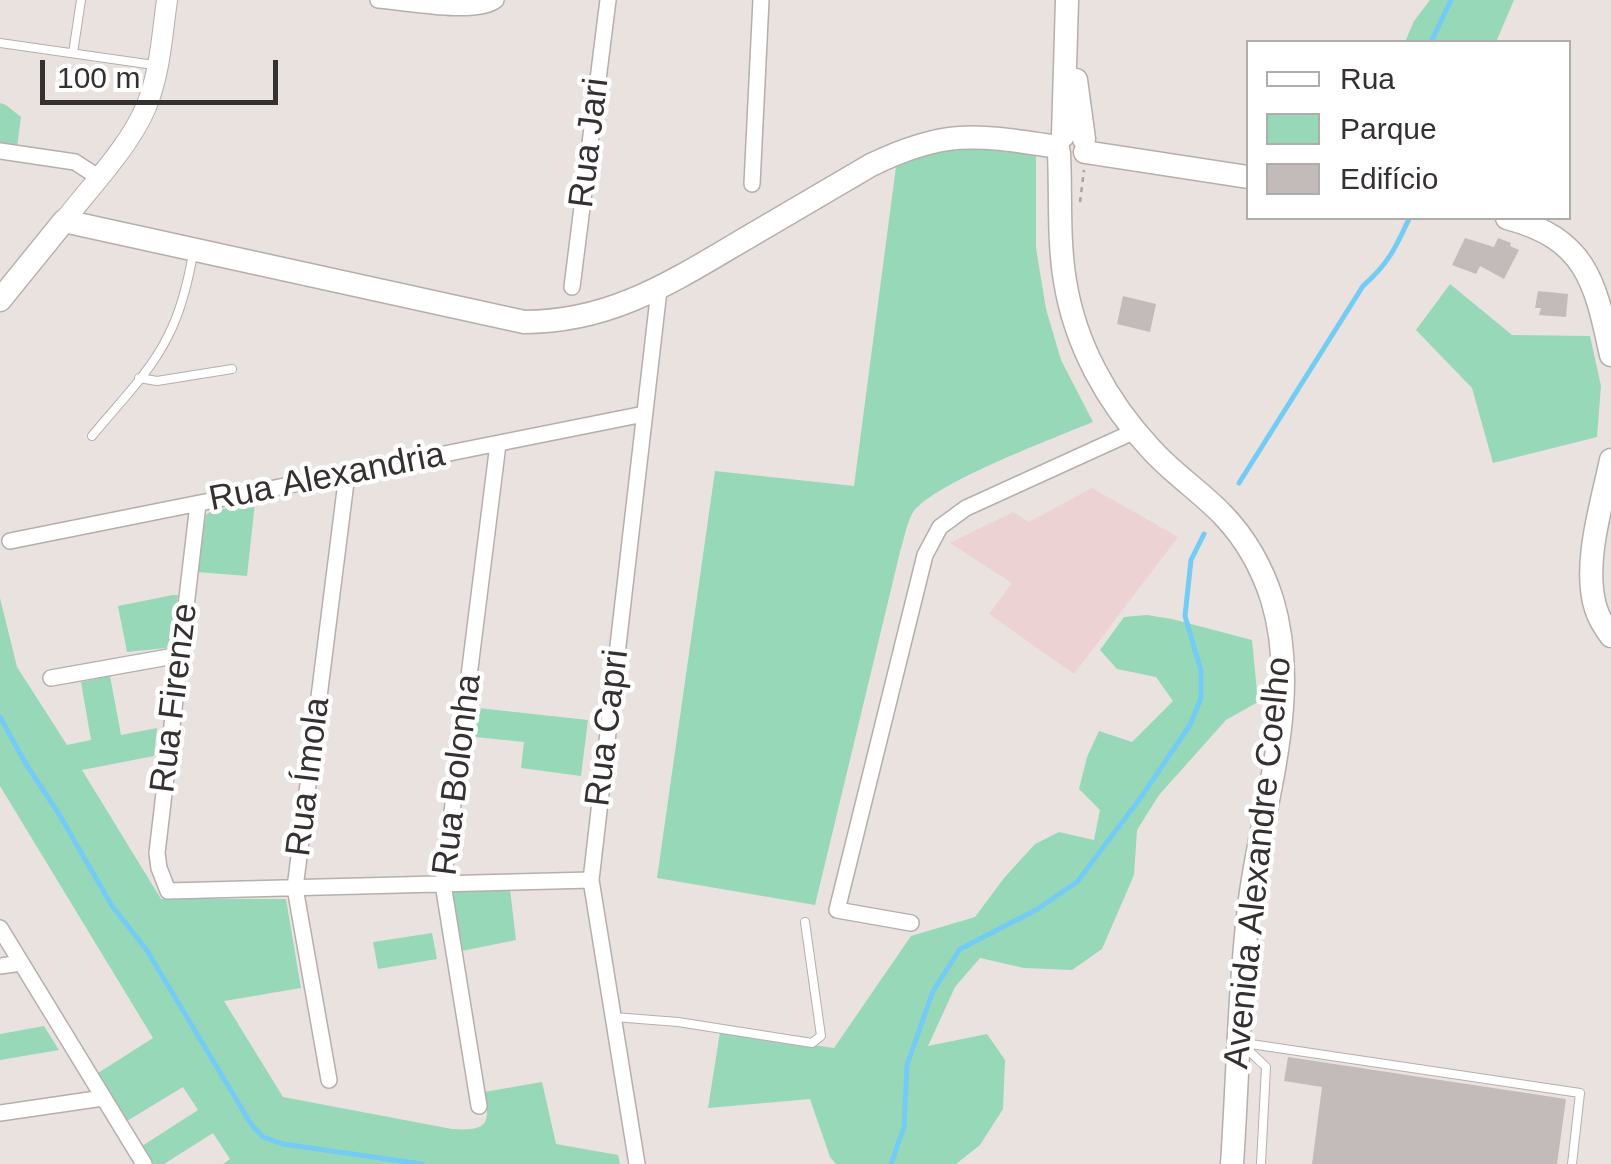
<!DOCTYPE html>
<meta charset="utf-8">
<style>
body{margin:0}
#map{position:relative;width:1611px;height:1164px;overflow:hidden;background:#eae2df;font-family:Helvetica,sans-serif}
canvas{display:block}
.legend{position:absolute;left:1246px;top:40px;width:325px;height:180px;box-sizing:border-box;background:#fff;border:2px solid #aeadac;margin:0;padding:12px 18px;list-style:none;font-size:30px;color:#343130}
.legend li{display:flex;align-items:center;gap:20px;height:50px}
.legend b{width:50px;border:2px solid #aeadac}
.scale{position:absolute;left:40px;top:60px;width:238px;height:45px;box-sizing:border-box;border:5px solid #343130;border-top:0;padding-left:12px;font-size:30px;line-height:35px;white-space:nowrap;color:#343130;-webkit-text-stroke:8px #fff;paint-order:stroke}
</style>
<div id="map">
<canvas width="1611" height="1164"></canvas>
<ul class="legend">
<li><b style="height:12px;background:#fff"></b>Rua</li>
<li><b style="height:28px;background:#97d8b9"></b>Parque</li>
<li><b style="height:28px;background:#c3bbb9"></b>Edifício</li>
</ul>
<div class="scale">100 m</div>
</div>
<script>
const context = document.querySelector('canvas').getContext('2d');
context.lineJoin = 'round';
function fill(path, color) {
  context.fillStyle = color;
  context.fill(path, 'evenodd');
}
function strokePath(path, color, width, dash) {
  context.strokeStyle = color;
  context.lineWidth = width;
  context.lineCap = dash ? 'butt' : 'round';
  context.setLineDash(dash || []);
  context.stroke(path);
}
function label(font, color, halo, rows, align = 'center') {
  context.font = font + ' Helvetica,sans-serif';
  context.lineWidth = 9;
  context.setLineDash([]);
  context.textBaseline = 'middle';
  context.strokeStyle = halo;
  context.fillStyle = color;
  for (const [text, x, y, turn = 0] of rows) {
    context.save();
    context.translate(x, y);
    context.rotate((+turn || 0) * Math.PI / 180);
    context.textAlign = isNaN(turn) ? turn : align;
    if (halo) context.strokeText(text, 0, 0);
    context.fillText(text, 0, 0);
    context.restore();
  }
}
fill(new Path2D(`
 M 1092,488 L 1178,537 L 1074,674 L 989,614 L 1012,583 L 950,543 L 1013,512 L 1029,522 Z`), '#edd2d4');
fill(new Path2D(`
 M 1430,0 L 1514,0 L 1496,42 L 1405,42 L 1414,21 Z
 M 0,103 L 6,105 L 21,117 L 17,147 L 0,144 Z
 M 959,142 L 1036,152 L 1036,248 L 1046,309 L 1061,360 L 1093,422 C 1057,437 928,485 912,514 C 906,525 904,540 900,552 L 815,905 L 657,878 L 715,471 L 854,486 L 897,159 Z
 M 1450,284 L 1512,335 L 1590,336 L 1601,386 L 1597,437 L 1493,463 L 1472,388 L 1416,330 Z
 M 255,502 L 247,576 L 197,572 L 206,515 L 210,512 Z
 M 173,595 L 178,595 L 171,645 L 166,648 L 127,652 L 118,606 Z
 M 0,598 L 17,667 L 67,745 L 91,740 L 81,682 L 110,676 L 121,735 L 157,728 L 154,756 L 82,770 L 161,899 L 286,899 L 301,988 L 224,1001 L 283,1097 L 452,1129 C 485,1131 492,1126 484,1092 L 542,1082 L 556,1144 L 618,1155 L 620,1164 L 223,1164 L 230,1159 L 213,1133 L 164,1164 L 153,1164 L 142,1146 L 198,1110 L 183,1087 L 127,1121 L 98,1073 L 153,1038 L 0,786 Z
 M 1147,615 L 1172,619 L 1252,640 L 1258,702 L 1226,720 L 1159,795 L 1137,830 L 1134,875 L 1102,949 L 1072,970 L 1024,968 L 980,958 L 955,987 L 928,1046 L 987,1034 L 1005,1060 L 1003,1109 L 980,1145 L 956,1164 L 836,1164 L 830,1157 L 810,1099 L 708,1108 L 720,1032 L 834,1048 L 911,936 L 975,917 L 1004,878 L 1035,844 L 1059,832 L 1094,840 L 1100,810 L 1079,789 L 1087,757 L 1099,731 L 1132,742 L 1173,701 L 1156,677 L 1117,669 L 1100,650 L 1124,617 Z
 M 469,707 L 588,720 L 581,776 L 521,768 L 524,742 L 466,736 Z
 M 510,889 L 516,940 L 457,952 L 449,891 Z
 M 432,933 L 437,959 L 378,969 L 373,942 Z
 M 44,1026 L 59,1050 L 0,1060 L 0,1034 Z`), '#97d8b9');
strokePath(new Path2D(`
 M 1431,42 L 1451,0
 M 1239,483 L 1363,286 C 1388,264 1395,249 1409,219
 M 0,717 L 26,764 L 59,814 L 112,906 L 146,949 L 251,1124 L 263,1137 L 283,1144 L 422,1164
 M 891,1164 L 904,1127 L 907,1065 L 933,991 L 960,949 L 1036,910 L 1077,882 L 1139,800 L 1190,725 L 1201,698 L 1201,671 L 1185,616 L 1191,560 L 1204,534`), '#74ccf5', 5);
fill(new Path2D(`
 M 1465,238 L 1494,247 L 1498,238 L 1511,243 L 1510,246 L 1519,250 L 1504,279 L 1480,266 L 1476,274 L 1452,265 Z
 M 1538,291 L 1568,294 L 1566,317 L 1539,315 L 1541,308 L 1535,308 Z
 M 1123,296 L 1156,304 L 1150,332 L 1117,324 Z
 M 1288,1057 L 1566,1099 L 1557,1164 L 1312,1164 L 1322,1087 L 1284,1081 Z`), '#c3bbb9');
const service = new Path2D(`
 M 0,43 L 154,65
 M 73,53 L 81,0
 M 139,378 L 157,381 L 232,369
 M 92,436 C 118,404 150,373 168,336 C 181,311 188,282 193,254
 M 614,1017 L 678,1022 L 812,1043 L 821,1036 L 805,922
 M 1244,1043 L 1580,1093 L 1572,1164
 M 1245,1047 L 1266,1067 L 1261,1164`);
const minor = new Path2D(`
 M 378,0 C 405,2 477,16 496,0
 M 0,151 L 75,162 L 98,177
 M 752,184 L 761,0
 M 572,287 L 608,0
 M 198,504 L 157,853 L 159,868 L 168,891 L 591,880
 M 10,541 L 644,414
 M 51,678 L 180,655
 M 911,923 L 837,910 L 925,555 L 940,527 L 966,508 L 1135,431
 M 0,928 L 144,1164
 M 0,966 L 21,963
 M 329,1080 L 295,888 L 347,474
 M 479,1106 L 443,884 L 498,444
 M 0,1113 L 103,1098
 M 637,1164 L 591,880 L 659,290`);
const tertiary = new Path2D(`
 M 64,221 C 91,186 129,147 146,107 C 160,73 162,36 167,0`);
const secondary = new Path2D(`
 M 1076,80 L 1084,139
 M 1063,136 L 1067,0
 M 1085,152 L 1248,177
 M 1059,153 C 1061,195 1058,239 1065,281 C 1075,344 1107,402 1150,448 C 1172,473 1200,491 1223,515 C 1245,538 1262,568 1272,599 C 1302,698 1263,801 1250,899 C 1239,987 1238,1076 1232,1164
 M 1507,218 C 1587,239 1595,282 1611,355
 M 0,300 L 64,221 L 524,322 C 608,322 667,285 738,243 C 782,217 826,191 871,165 C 947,128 978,135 1058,147
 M 1611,460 C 1602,504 1582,565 1596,609 C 1599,618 1605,628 1611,636`);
strokePath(service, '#b6aeab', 10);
strokePath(minor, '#b6aeab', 18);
strokePath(tertiary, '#b6aeab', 22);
strokePath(secondary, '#b6aeab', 25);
strokePath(new Path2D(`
 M 1080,202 L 1084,170`), '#a9a3a1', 2.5, [5, 5]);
strokePath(service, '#fff', 8);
strokePath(minor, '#fff', 15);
strokePath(tertiary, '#fff', 20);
strokePath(secondary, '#fff', 22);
label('35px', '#343130', '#fff', [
 ["Rua Jari",590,143,-83],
 ["Rua Alexandria",327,478,-11],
 ["Rua Firenze",175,698,-83],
 ["Rua Capri",608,728,-83],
 ["Rua Bolonha",458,775,-83],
 ["Rua Ímola",309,777,-83],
 ["Avenida Alexandre Coelho",1259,863,-84]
]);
</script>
